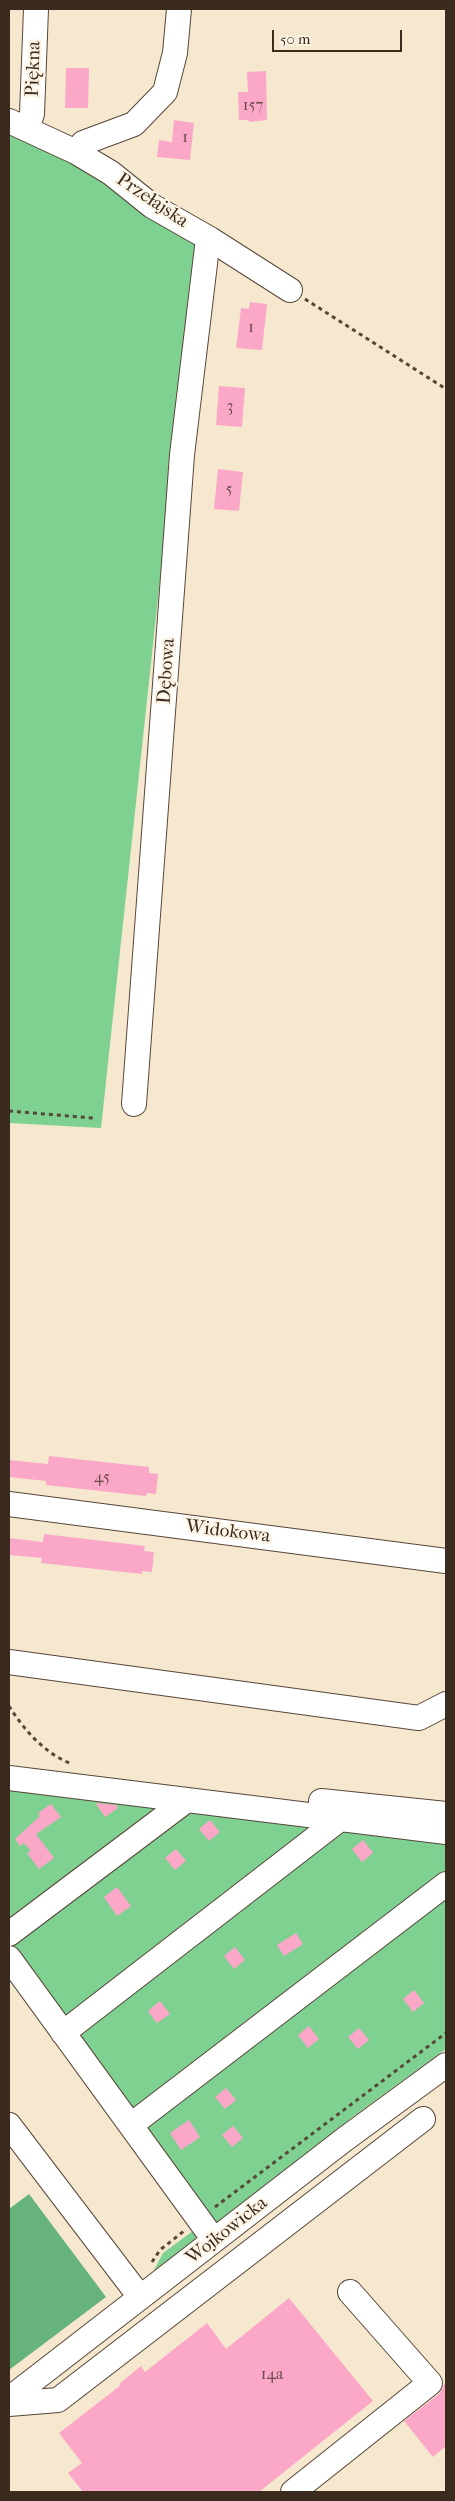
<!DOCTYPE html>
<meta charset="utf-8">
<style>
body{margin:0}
#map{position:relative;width:455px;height:2501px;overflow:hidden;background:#f6e8cf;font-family:"IM FELL French Canon",serif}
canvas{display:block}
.frame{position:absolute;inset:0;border:10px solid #3b2a1e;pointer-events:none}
.scale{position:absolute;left:272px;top:30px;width:130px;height:22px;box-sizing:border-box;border:2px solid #3b2a1e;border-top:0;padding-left:6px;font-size:15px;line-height:18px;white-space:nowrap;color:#3b2a1e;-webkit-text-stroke:4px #fcf5e5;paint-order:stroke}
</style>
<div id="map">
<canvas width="455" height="2501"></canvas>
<div class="frame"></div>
<div class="scale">50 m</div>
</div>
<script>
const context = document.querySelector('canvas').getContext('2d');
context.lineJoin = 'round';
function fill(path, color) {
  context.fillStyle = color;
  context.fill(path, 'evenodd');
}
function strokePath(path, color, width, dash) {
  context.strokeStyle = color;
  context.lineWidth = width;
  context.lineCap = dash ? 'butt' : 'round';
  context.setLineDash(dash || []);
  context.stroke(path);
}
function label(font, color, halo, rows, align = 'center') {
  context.font = font + ' "IM FELL French Canon",serif';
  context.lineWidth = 4.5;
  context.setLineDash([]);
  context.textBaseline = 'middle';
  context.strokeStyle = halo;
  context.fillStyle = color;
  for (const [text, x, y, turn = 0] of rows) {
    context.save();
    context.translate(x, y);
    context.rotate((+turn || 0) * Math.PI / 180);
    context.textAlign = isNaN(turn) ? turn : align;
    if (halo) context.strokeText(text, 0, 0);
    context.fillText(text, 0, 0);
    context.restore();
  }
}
fill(new Path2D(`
 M 9,128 L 27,136 L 206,242 L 181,384 L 101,1128 L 9,1123 Z
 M 9,1772 L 446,1823 L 446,2049 L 354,2116 L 218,2222 L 213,2222 L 9,1954 Z
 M 197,2228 L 195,2240 L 153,2272 L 163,2253 Z`), '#7fd192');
fill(new Path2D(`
 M 29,2194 L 106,2297 L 9,2370 L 9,2209 Z`), '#67b37c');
fill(new Path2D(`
 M 66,68 L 89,68 L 88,108 L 65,108 Z
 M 266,71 L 267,120 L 250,122 L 248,120 L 239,120 L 238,92 L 248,92 L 247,72 Z
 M 174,120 L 194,123 L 190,160 L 157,157 L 159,140 L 172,142 Z
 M 250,302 L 267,304 L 262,350 L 236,348 L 241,308 L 249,309 Z
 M 219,386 L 245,388 L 242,427 L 216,425 Z
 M 218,469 L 243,472 L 239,511 L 214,509 Z
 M 49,1456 L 149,1467 L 149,1473 L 158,1474 L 156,1494 L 147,1493 L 146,1496 L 46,1485 L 46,1481 L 9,1477 L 9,1460 L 48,1464 Z
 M 44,1534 L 145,1546 L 144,1551 L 154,1552 L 152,1572 L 142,1571 L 142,1574 L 41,1563 L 42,1558 L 9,1555 L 9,1538 L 43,1542 Z
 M 97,1803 L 116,1805 L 118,1808 L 105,1817 L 96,1804 Z
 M 51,1804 L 61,1817 L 36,1834 L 54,1858 L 39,1869 L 27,1853 L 31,1851 L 24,1843 L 20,1846 L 15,1839 L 40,1816 L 38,1813 Z
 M 210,1820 L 220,1832 L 209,1841 L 199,1829 Z
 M 363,1840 L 373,1853 L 362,1862 L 352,1849 Z
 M 176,1849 L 186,1861 L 175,1870 L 165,1858 Z
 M 117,1887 L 131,1906 L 117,1916 L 104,1897 Z
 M 296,1933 L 303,1944 L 284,1956 L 277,1945 Z
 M 235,1947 L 245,1960 L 234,1969 L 224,1956 Z
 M 414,1990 L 424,2003 L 413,2012 L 403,1999 Z
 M 160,2001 L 170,2014 L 157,2023 L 148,2011 Z
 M 309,2026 L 319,2039 L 308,2048 L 298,2035 Z
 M 359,2028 L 369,2040 L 358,2049 L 348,2037 Z
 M 226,2088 L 236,2100 L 225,2109 L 215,2097 Z
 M 189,2120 L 200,2137 L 181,2150 L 170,2133 Z
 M 233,2126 L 243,2138 L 232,2147 L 222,2135 Z
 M 289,2298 L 373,2401 L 259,2492 L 83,2492 L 68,2473 L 82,2463 L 59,2433 L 121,2385 L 119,2384 L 141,2366 L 145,2372 L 207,2323 L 226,2349 Z
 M 446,2381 L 446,2446 L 433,2457 L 404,2421 L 439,2394 Z`), '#fba7c8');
const minor = new Path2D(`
 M 9,121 L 76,152 L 111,173 L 152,206 L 210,239 L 290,290
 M 27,129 L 32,114 L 36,9
 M 76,152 L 83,143 L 134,124 L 165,92 L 175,53 L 179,9
 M 134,1104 L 182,455 L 207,247 L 210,239
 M 9,1504 L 446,1561
 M 9,1662 L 419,1718 L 446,1704
 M 9,1778 L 446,1832
 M 321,1801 L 446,1814
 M 9,1934 L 187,1800
 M 9,1958 L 214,2240
 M 63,2033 L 340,1819
 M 9,2125 L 140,2297
 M 131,2125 L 446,1884
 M 9,2399 L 345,2139 L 446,2065
 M 9,2404 L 58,2400 L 423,2119
 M 293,2492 L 430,2383 L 350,2292`);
strokePath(minor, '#574639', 26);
strokePath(new Path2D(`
 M 305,299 L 446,389
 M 9,1111 L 93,1118
 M 9,1706 C 24,1730 45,1754 72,1764
 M 215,2207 L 446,2033
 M 152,2262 L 160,2250 L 184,2231`), '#574639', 3, [4, 4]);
strokePath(minor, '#fff', 24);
label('16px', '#6b4948', null, [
 ["157",253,106],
 ["1",185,138],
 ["1",251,328],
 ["3",230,407],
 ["5",229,490],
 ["45",102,1478],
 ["14a",272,2375]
]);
label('19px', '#3b2a1e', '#fcf5e5', [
 ["Piękna",34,69,-88],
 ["Przełajska",152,201,34],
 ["Dębowa",167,671,-86],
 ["Widokowa",228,1532,7],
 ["Wojkowicka",227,2231,-38]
]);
</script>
